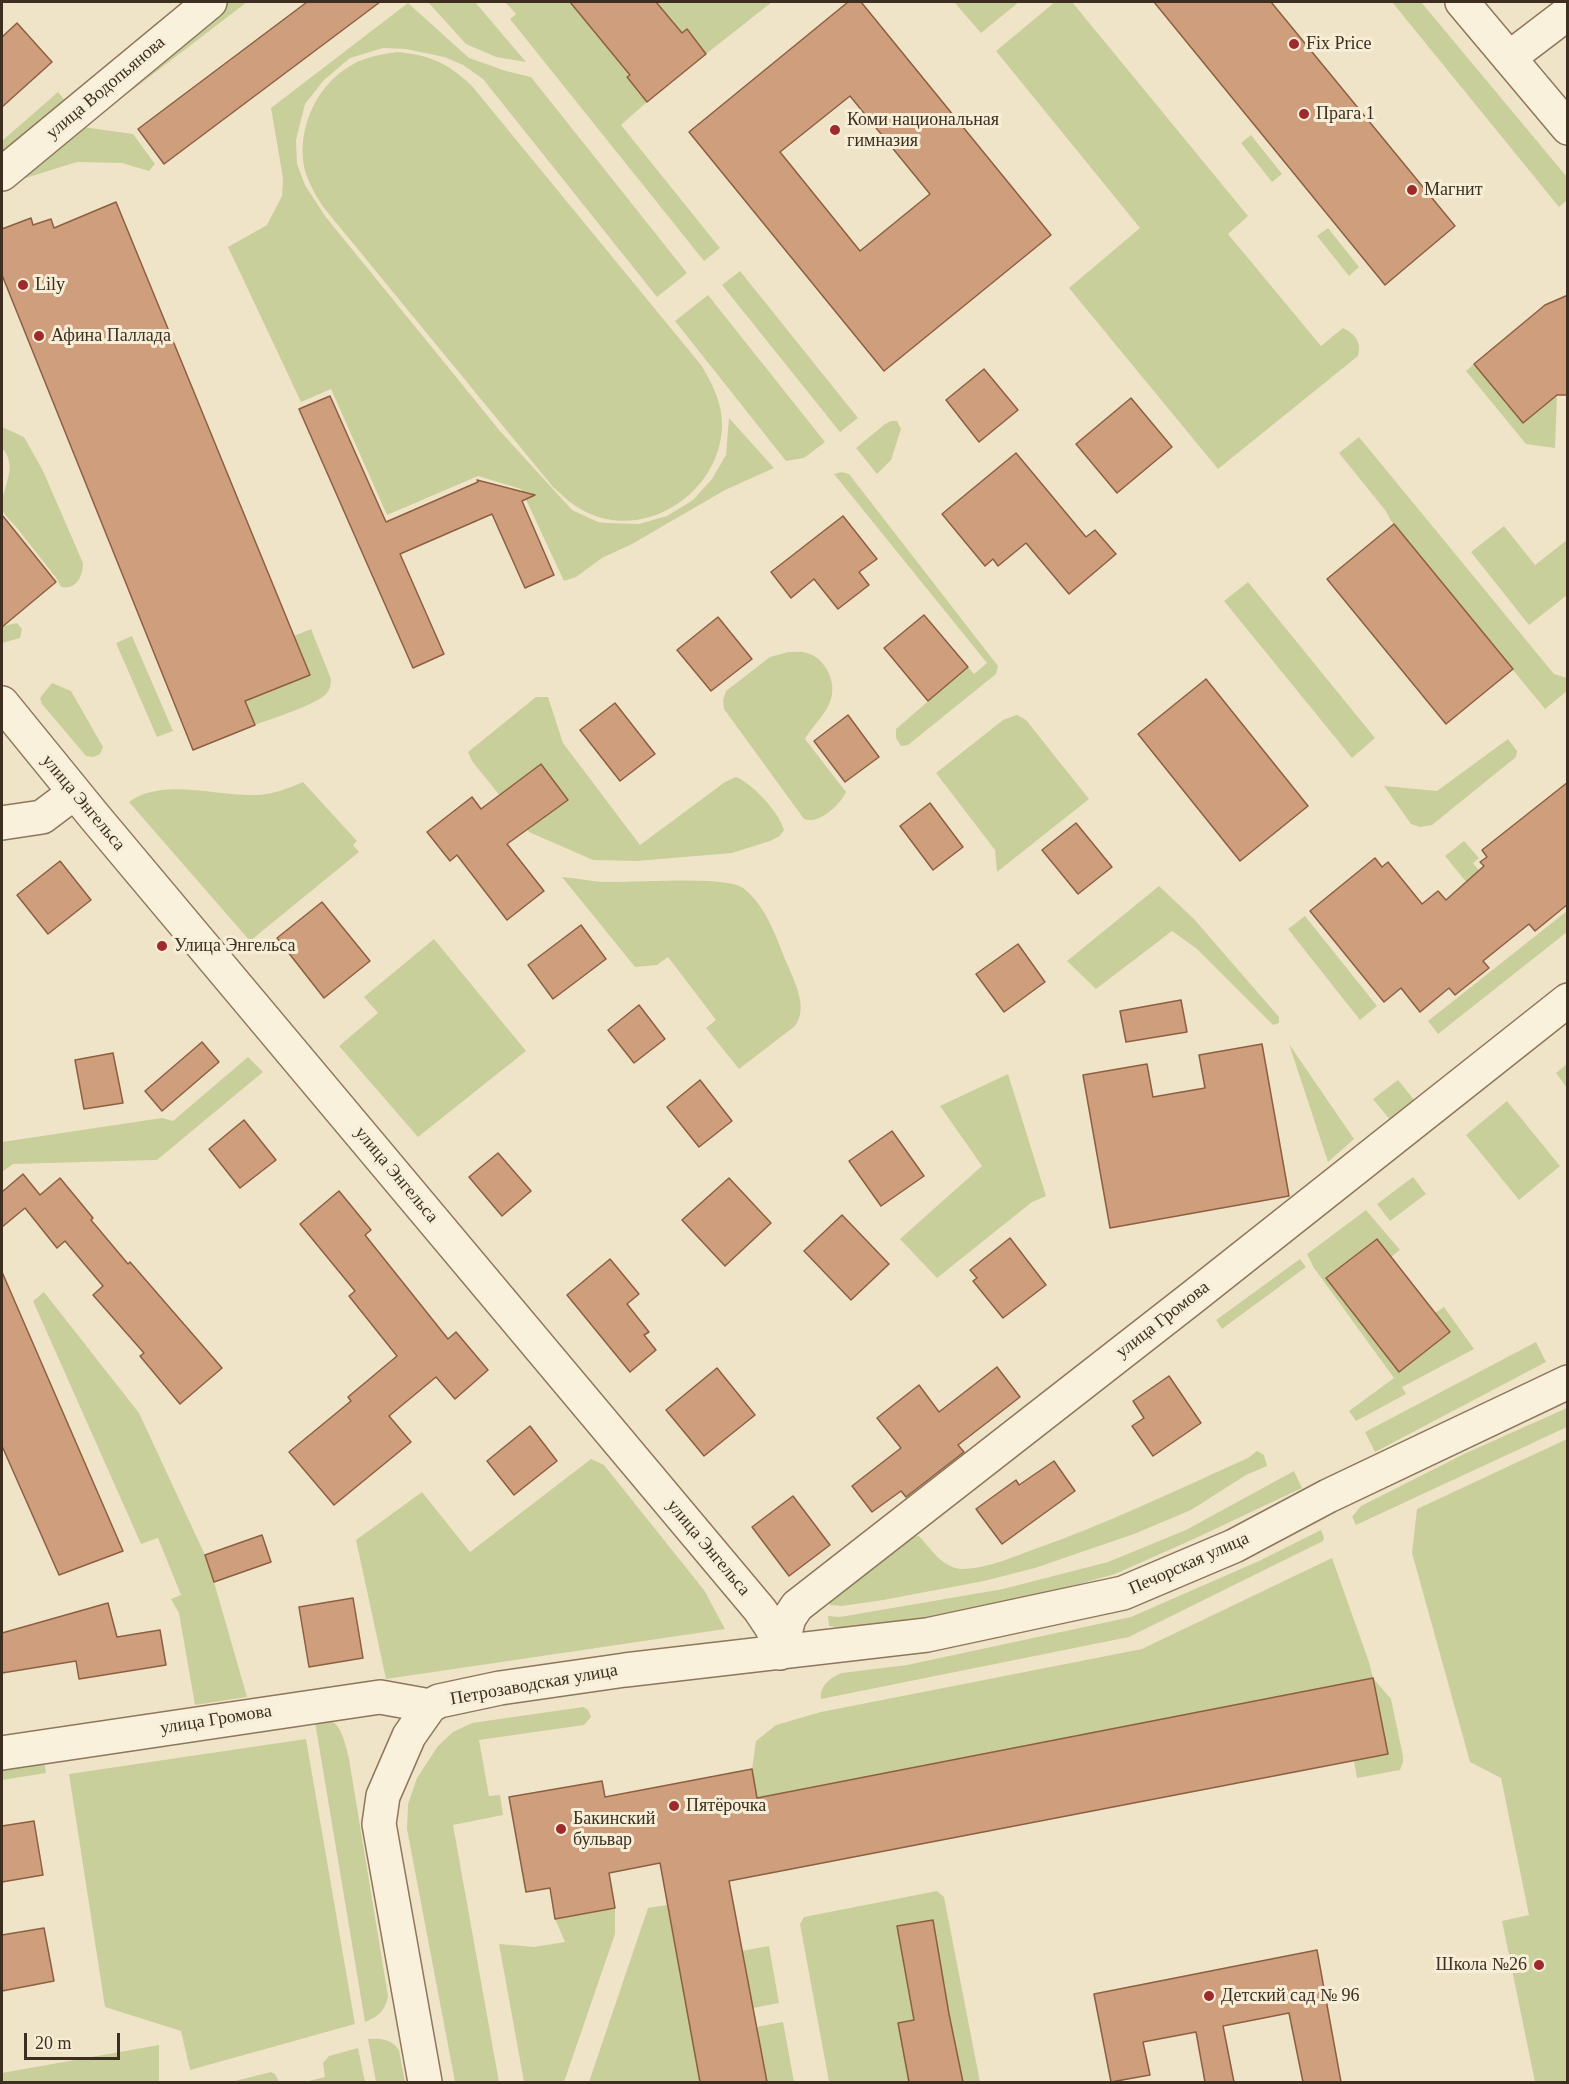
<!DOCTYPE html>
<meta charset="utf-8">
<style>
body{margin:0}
#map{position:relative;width:1569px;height:2084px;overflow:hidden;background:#f0e4c8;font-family:Georgia,serif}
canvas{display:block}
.frame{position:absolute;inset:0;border:3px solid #3d2e20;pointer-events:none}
.scale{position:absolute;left:24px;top:2033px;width:96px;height:27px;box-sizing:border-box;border:3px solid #3d2e20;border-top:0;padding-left:8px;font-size:18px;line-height:21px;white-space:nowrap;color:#3d2e20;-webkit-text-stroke:4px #f7eed8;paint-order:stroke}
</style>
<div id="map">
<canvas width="1569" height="2084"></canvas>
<div class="frame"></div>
<div class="scale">20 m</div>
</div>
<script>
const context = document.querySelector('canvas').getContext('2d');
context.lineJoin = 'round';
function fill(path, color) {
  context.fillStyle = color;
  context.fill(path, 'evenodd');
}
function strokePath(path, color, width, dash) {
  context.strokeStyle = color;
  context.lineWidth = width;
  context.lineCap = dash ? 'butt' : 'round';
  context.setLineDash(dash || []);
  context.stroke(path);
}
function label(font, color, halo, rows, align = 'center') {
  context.font = font + ' Georgia,serif';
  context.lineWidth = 6;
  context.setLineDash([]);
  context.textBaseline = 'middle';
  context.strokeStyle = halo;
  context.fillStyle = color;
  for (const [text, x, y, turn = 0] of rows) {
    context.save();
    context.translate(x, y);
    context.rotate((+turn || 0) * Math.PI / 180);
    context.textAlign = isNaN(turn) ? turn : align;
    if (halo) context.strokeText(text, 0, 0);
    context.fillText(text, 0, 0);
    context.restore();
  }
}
fill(new Path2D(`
 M 228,2 L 247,2 L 101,114 L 90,115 Z
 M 428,2 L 475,2 L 526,62 L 496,57 L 466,44 Z
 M 505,2 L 586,2 L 577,10 L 630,75 L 627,78 L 647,102 L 621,125 L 720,248 L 704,261 L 510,19 L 516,14 Z
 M 656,2 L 772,2 L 706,54 L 687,29 L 682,33 Z
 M 954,2 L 1019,2 L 981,33 Z
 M 1055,2 L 1072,2 L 1248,216 L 1228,234 L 1321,346 L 1343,328 C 1355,334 1362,342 1358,356 L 1218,469 L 1069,288 L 1140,228 L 996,51 Z
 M 1392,2 L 1421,2 L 1567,177 L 1567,200 L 1559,207 Z
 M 408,3 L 469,58 L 506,71 L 531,77 L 687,273 L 657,297 L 483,79 L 463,65 L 444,57 L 406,49 L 383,48 L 350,58 L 324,80 L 305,104 L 296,140 L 297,164 L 305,185 L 325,216 L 500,431 L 572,510 L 598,522 L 606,523 L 639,524 L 667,516 L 693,500 L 712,479 L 726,455 L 729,418 L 774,468 L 725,490 L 632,544 L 602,558 L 576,577 L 564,581 L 521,489 L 478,476 L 387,515 L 331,389 L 301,402 L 228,247 L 267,225 L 282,196 L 283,178 L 271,108 Z
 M 397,52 C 430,55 448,63 472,86 L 701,365 C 712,383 722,402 722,424 C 722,491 647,542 586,512 C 573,506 563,496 553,487 L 324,208 C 316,196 309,184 305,171 C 295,128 318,81 357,62 C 370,56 384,54 397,52 Z
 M 58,92 L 65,101 L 2,155 L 2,141 Z
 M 75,126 L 133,134 L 155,164 L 149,171 L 122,163 L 77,162 L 16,181 Z
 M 1251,135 L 1282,174 L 1272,182 L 1241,143 Z
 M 1328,228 L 1359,267 L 1349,276 L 1317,236 Z
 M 740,271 L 858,418 L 840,432 L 722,285 Z
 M 708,295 L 825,442 L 804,458 L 786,461 L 675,321 Z
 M 1474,364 L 1523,423 L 1557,395 L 1555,448 L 1526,444 L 1466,371 Z
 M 891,421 L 897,421 L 901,429 L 891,460 L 877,474 L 856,448 L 885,424 Z
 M 2,427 L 24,437 L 43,471 L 83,563 C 83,577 76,590 61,587 L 57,579 C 44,562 30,545 17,528 C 12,522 5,516 2,510 C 0,488 20,468 2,448 Z
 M 1359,437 L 1554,674 L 1567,678 L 1567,691 L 1545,709 L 1393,524 L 1385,510 L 1339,453 Z
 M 842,472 L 849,474 L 998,666 L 996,674 L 908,745 L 901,746 L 896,738 L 896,729 L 968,667 L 974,674 L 987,663 L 834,474 Z
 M 1504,526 L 1535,565 L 1567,540 L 1567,595 L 1529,625 L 1471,552 Z
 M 1248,582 L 1375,738 L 1352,758 L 1224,601 Z
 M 2,623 L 4,626 L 17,623 L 22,629 L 20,638 L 2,643 Z
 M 311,629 L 331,679 C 331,685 330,689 327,693 C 319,704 270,719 255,725 L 245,701 L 309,675 L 294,636 Z
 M 132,636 L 173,731 L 157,737 L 116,643 Z
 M 788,652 C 794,652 801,651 807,653 C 823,657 835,678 832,694 C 830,711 813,725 805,739 L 846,792 C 840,805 819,825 804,819 L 724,709 L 723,700 L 726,691 L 770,657 Z
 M 52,683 L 71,691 L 103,747 L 100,754 L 93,757 L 86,756 L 42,704 L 40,698 Z
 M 536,697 L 548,697 L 563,743 L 640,845 L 725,782 L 736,777 C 753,784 779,812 784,830 L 780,836 L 770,841 L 732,853 L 637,861 L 593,860 L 529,832 L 472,761 L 468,752 Z
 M 1017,715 L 1026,720 L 1089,799 L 997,872 L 995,850 L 936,773 L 1003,720 Z
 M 1508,739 L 1517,751 L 1516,757 L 1432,825 L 1420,827 L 1411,824 L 1384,786 L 1437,791 Z
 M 303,782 L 357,841 L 353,845 L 359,852 L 250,941 L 129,802 C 163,777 218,797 258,795 C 274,794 289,788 303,782 Z
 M 1464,841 L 1479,858 L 1473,863 L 1485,878 L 1472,889 L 1445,856 Z
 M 562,877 C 575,878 589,881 603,882 C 630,883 725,875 743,888 C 767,906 777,940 788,966 C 796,985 808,1008 795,1026 L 739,1069 L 706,1028 L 716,1020 L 668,957 L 657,965 L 635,967 Z
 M 1159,886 L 1194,919 L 1279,1017 L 1279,1023 L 1273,1025 L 1197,949 L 1172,931 L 1096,989 L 1067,961 Z
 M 1567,911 L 1567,932 L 1438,1034 L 1428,1021 Z
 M 1305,916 L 1377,1006 L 1360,1020 L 1288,929 Z
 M 434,939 L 526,1051 L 418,1137 L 339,1046 L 378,1013 L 364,997 Z
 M 1289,1044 L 1354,1139 L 1328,1162 Z
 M 248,1057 L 263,1072 L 157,1160 L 13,1164 L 2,1172 L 2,1142 L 162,1118 L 173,1121 Z
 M 1567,1064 L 1567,1088 L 1556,1073 Z
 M 1008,1074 L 1046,1196 L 1032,1202 L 937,1278 L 900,1239 L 982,1166 L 940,1106 Z
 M 1398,1080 L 1420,1107 L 1396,1127 L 1373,1099 Z
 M 1507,1101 L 1560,1166 L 1519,1200 L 1466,1135 Z
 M 1413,1177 L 1426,1194 L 1390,1221 L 1377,1204 Z
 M 1366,1210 L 1400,1250 L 1391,1257 L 1376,1239 L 1326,1278 L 1399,1371 L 1450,1333 L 1435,1313 L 1444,1307 L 1474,1349 L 1402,1387 L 1406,1394 L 1356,1421 L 1349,1411 L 1394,1378 L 1314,1268 L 1307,1254 Z
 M 1300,1259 L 1306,1267 L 1222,1329 L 1216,1320 Z
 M 44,1292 L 139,1413 L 205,1555 L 214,1582 L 247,1697 L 195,1705 L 179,1613 L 171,1599 L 181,1595 L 158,1538 L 141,1544 L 33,1301 Z
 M 1536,1342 L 1546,1362 L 1375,1452 L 1365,1432 Z
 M 1567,1408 L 1567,1427 L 1356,1525 L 1352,1517 L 1361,1506 L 1466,1453 Z
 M 1567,1439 L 1567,2082 L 1535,2082 L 1502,1921 L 1529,1915 L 1501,1778 L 1470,1762 L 1412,1553 L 1417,1509 Z
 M 1257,1451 L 1264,1455 L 1267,1466 L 1246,1475 L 1191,1510 L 1134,1534 L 1035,1568 L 984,1581 L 883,1600 L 842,1606 L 830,1605 L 829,1594 L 912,1537 L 919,1536 C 930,1548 943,1568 961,1569 C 985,1569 1011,1558 1032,1550 C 1106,1524 1177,1490 1248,1458 Z
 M 591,1459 L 604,1465 L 704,1590 L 725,1629 L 386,1679 L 356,1540 L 422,1492 L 470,1552 Z
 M 1294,1471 L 1302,1488 L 1196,1538 L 1115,1574 L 1001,1606 L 868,1629 L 846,1629 L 829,1626 L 828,1616 L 840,1617 L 1003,1589 L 1108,1562 L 1186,1530 Z
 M 1321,1530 L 1324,1538 L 1323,1541 L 1129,1637 L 821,1699 C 819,1686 831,1677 842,1673 L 907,1665 L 1131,1617 L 1259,1561 Z
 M 1332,1558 L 1369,1662 L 1373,1678 L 1391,1699 L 1403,1756 L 1403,1762 L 1400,1770 L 1357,1778 L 1354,1761 L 1388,1754 L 1373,1678 L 757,1798 L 752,1769 L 756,1741 L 776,1725 L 821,1712 L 1142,1649 Z
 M 583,1707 L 588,1710 L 591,1717 L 584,1725 L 479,1740 L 489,1796 L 500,1795 L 503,1815 L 453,1825 L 499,2082 L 455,2082 L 407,1829 L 408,1804 L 417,1778 L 438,1746 L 453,1732 L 472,1723 Z
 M 314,1716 C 318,1717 325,1717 329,1719 C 342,1725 346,1746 349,1759 L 388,1996 C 386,2010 378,2017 365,2022 Z
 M 306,1739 L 355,2024 L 190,2070 L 181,2031 L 105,2007 L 69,1774 Z
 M 44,1761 L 46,1773 L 2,1780 L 2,1767 Z
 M 937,1891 L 944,1897 L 980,2082 L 829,2082 L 800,1924 L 804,1917 Z
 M 667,1905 L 700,2082 L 589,2082 L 648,1908 Z
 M 615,1908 L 615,1934 L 564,2082 L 524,2082 L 499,1944 L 534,1947 L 565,1942 L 555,1919 Z
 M 769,1946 L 779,2003 L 753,2008 L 742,1951 Z
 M 783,2022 L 794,2082 L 767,2082 L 756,2027 Z
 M 368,2039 C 380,2038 392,2039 399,2050 L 405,2082 L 376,2082 Z
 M 159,2045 L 159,2082 L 2,2082 L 2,2073 Z
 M 358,2048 L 365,2082 L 305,2082 L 325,2077 L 323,2063 L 329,2056 Z
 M 271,2072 L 275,2074 L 279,2082 L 231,2082 Z`), '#c9cf9b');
const building = new Path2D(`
 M 307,2 L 380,2 L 164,164 L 138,129 Z
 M 570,2 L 656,2 L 682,33 L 687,29 L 706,54 L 647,102 L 627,77 L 630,75 Z
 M 848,2 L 861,2 L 1051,235 L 884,371 L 689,132 ZM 850,96 L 930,194 L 860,251 L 780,152 Z
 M 1154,2 L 1271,2 L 1455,226 L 1385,285 Z
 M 17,23 L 52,62 L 2,107 L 2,37 Z
 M 116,202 L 310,675 L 245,701 L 255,725 L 193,750 L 2,275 L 2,229 L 31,218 L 33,225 L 51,219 L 54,228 Z
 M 1568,295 L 1568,395 L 1557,395 L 1523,423 L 1474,364 L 1545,305 Z
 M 984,369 L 1018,410 L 979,442 L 946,400 Z
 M 330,396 L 386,522 L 478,482 L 477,480 L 535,495 L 522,501 L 554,575 L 525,588 L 492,514 L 400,554 L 444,654 L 413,668 L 299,409 Z
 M 1131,398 L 1172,447 L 1117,493 L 1076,444 Z
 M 1016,453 L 1086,537 L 1095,530 L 1116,554 L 1069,594 L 1026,543 L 998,566 L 993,559 L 985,566 L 942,514 Z
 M 2,515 L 56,582 L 2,627 Z
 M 843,516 L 877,559 L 859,572 L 869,585 L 838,609 L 814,579 L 791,598 L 771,572 Z
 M 1394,524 L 1513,669 L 1446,724 L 1327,579 Z
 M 924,615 L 968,667 L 928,701 L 884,648 Z
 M 718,617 L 752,659 L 711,691 L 677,650 Z
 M 1206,679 L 1308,806 L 1240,861 L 1138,734 Z
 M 615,703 L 655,754 L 620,781 L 580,730 Z
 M 848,715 L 879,757 L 845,782 L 814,741 Z
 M 541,764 L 568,800 L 507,844 L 544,891 L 507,920 L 457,855 L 450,861 L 427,832 L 472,797 L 481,809 Z
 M 1568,782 L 1568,904 L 1535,931 L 1529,924 L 1483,961 L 1489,968 L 1455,995 L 1449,988 L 1420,1012 L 1401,988 L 1384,1002 L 1310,911 L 1375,858 L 1382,867 L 1388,862 L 1422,904 L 1438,891 L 1446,900 L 1484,866 L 1480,862 L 1487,857 L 1482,850 Z
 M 930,803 L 963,847 L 933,870 L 900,826 Z
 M 1076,823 L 1112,867 L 1078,894 L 1042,850 Z
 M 60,861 L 91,900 L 48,934 L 17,895 Z
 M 322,902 L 370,961 L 324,998 L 277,938 Z
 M 581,925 L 606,959 L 553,999 L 528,965 Z
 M 1018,944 L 1045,982 L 1004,1012 L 976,974 Z
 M 1181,1000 L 1187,1032 L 1126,1042 L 1120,1011 Z
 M 639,1005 L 665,1039 L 634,1063 L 608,1030 Z
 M 202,1042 L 219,1062 L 162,1111 L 145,1091 Z
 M 1262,1044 L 1289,1196 L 1110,1228 L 1083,1075 L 1147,1064 L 1153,1097 L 1205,1088 L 1199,1055 Z
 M 113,1053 L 123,1103 L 84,1109 L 75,1060 Z
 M 700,1080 L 732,1121 L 699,1147 L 667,1107 Z
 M 244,1120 L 276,1160 L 240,1188 L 209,1149 Z
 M 892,1131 L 924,1176 L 881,1206 L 849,1161 Z
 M 498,1153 L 531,1191 L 502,1216 L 469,1177 Z
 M 23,1174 L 40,1195 L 60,1178 L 93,1218 L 91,1220 L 128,1264 L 130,1262 L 222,1368 L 180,1404 L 140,1356 L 144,1353 L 93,1295 L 103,1286 L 65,1241 L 57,1248 L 25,1208 L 2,1227 L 2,1192 Z
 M 729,1178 L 771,1223 L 725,1266 L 682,1220 Z
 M 339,1191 L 371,1230 L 365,1235 L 448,1339 L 456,1332 L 488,1370 L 455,1399 L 436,1377 L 389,1416 L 411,1442 L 334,1505 L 289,1452 L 351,1401 L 348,1397 L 397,1356 L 349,1296 L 355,1291 L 300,1224 Z
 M 842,1215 L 889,1264 L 851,1300 L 804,1251 Z
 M 1010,1238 L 1046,1285 L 1003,1318 L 973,1281 L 977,1278 L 970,1270 Z
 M 1377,1239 L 1450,1332 L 1399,1372 L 1326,1278 Z
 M 610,1259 L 639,1294 L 627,1304 L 649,1332 L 644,1335 L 656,1350 L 630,1372 L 567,1295 Z
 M 2,1272 L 123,1551 L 59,1575 L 2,1446 Z
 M 997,1367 L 1020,1397 L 958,1445 L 964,1452 L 906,1497 L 901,1491 L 872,1512 L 852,1486 L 901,1448 L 877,1418 L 919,1385 L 939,1412 Z
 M 717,1368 L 755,1415 L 704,1456 L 666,1410 Z
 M 1169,1376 L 1201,1423 L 1153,1456 L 1132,1426 L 1144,1418 L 1133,1401 Z
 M 530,1426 L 557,1461 L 514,1495 L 487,1461 Z
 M 1054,1461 L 1075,1491 L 1002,1544 L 976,1509 L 1016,1480 L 1019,1485 Z
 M 793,1496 L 830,1545 L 789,1576 L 752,1527 Z
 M 262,1535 L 271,1562 L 214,1582 L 205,1555 Z
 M 353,1598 L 363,1658 L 309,1667 L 299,1607 Z
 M 108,1603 L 117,1637 L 160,1630 L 166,1665 L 79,1679 L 76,1661 L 2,1673 L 2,1633 Z
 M 1373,1678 L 1388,1754 L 729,1881 L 767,2082 L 700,2082 L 660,1863 L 609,1873 L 615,1908 L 555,1919 L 550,1888 L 526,1892 L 509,1797 L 602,1781 L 605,1797 L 752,1769 L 757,1798 Z
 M 34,1821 L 43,1875 L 2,1882 L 2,1826 Z
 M 933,1920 L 949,2014 L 963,2082 L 909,2082 L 898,2023 L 914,2020 L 897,1926 Z
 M 44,1928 L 54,1981 L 2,1991 L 2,1935 Z
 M 1317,1950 L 1341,2082 L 1303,2082 L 1289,2013 L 1223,2026 L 1234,2082 L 1205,2082 L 1196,2032 L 1143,2042 L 1150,2075 L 1111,2082 L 1094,1994 Z`);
fill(building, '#cf9f7d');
strokePath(building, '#8d5f41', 1.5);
const minor = new Path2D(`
 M 1462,2 L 1568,128
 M 1509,58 L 1568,13
 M 2,174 L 210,2
 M 2,703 L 94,816 L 760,1610 L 772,1628 L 780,1653
 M 2,823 L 42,817 L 74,793
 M 780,1653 L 789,1618 L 797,1606 L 1193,1297 L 1568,1000
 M 2,1753 L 380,1697 L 430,1706
 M 425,2082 L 379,1824 L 383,1796 L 409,1736 L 430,1706 L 439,1701 L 500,1688 L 625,1670 L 927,1635 L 1123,1593 L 1234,1546 L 1328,1496 L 1568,1382`);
strokePath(minor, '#8d765c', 36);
strokePath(minor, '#faf1dc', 33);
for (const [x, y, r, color] of [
 [1294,44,6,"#9e2a2b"],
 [1304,114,6,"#9e2a2b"],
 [835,130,6,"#9e2a2b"],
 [1412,190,6,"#9e2a2b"],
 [23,285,6,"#9e2a2b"],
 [39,336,6,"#9e2a2b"],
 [162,946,6,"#9e2a2b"],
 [674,1806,6,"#9e2a2b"],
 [561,1829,6,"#9e2a2b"],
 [1539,1965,6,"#9e2a2b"],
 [1209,1996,6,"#9e2a2b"]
]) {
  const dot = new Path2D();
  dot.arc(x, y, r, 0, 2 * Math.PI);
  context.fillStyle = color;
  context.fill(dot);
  strokePath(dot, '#f7eed8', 2);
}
label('18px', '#3d2e20', '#f7eed8', [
 ["Fix Price",1306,44],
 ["Прага 1",1316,114],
 ["Коми национальная",847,120],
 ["гимназия",847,141],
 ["Магнит",1424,190],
 ["Lily",35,285],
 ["Афина Паллада",51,336],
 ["Улица Энгельса",174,946],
 ["Пятёрочка",686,1806],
 ["Бакинский",573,1819],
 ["бульвар",573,1840],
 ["Школа №26",1527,1965,"right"],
 ["Детский сад № 96",1221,1996]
], 'left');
label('18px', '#3d2e20', '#f7eed8', [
 ["улица Водопьянова",106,88,-40],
 ["улица Энгельса",83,803,50],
 ["улица Энгельса",396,1175,50],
 ["улица Громова",1163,1320,-38],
 ["улица Энгельса",708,1548,50],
 ["Печорская улица",1189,1564,-24],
 ["Петрозаводская улица",534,1685,-10],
 ["улица Громова",216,1720,-9]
]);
</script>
